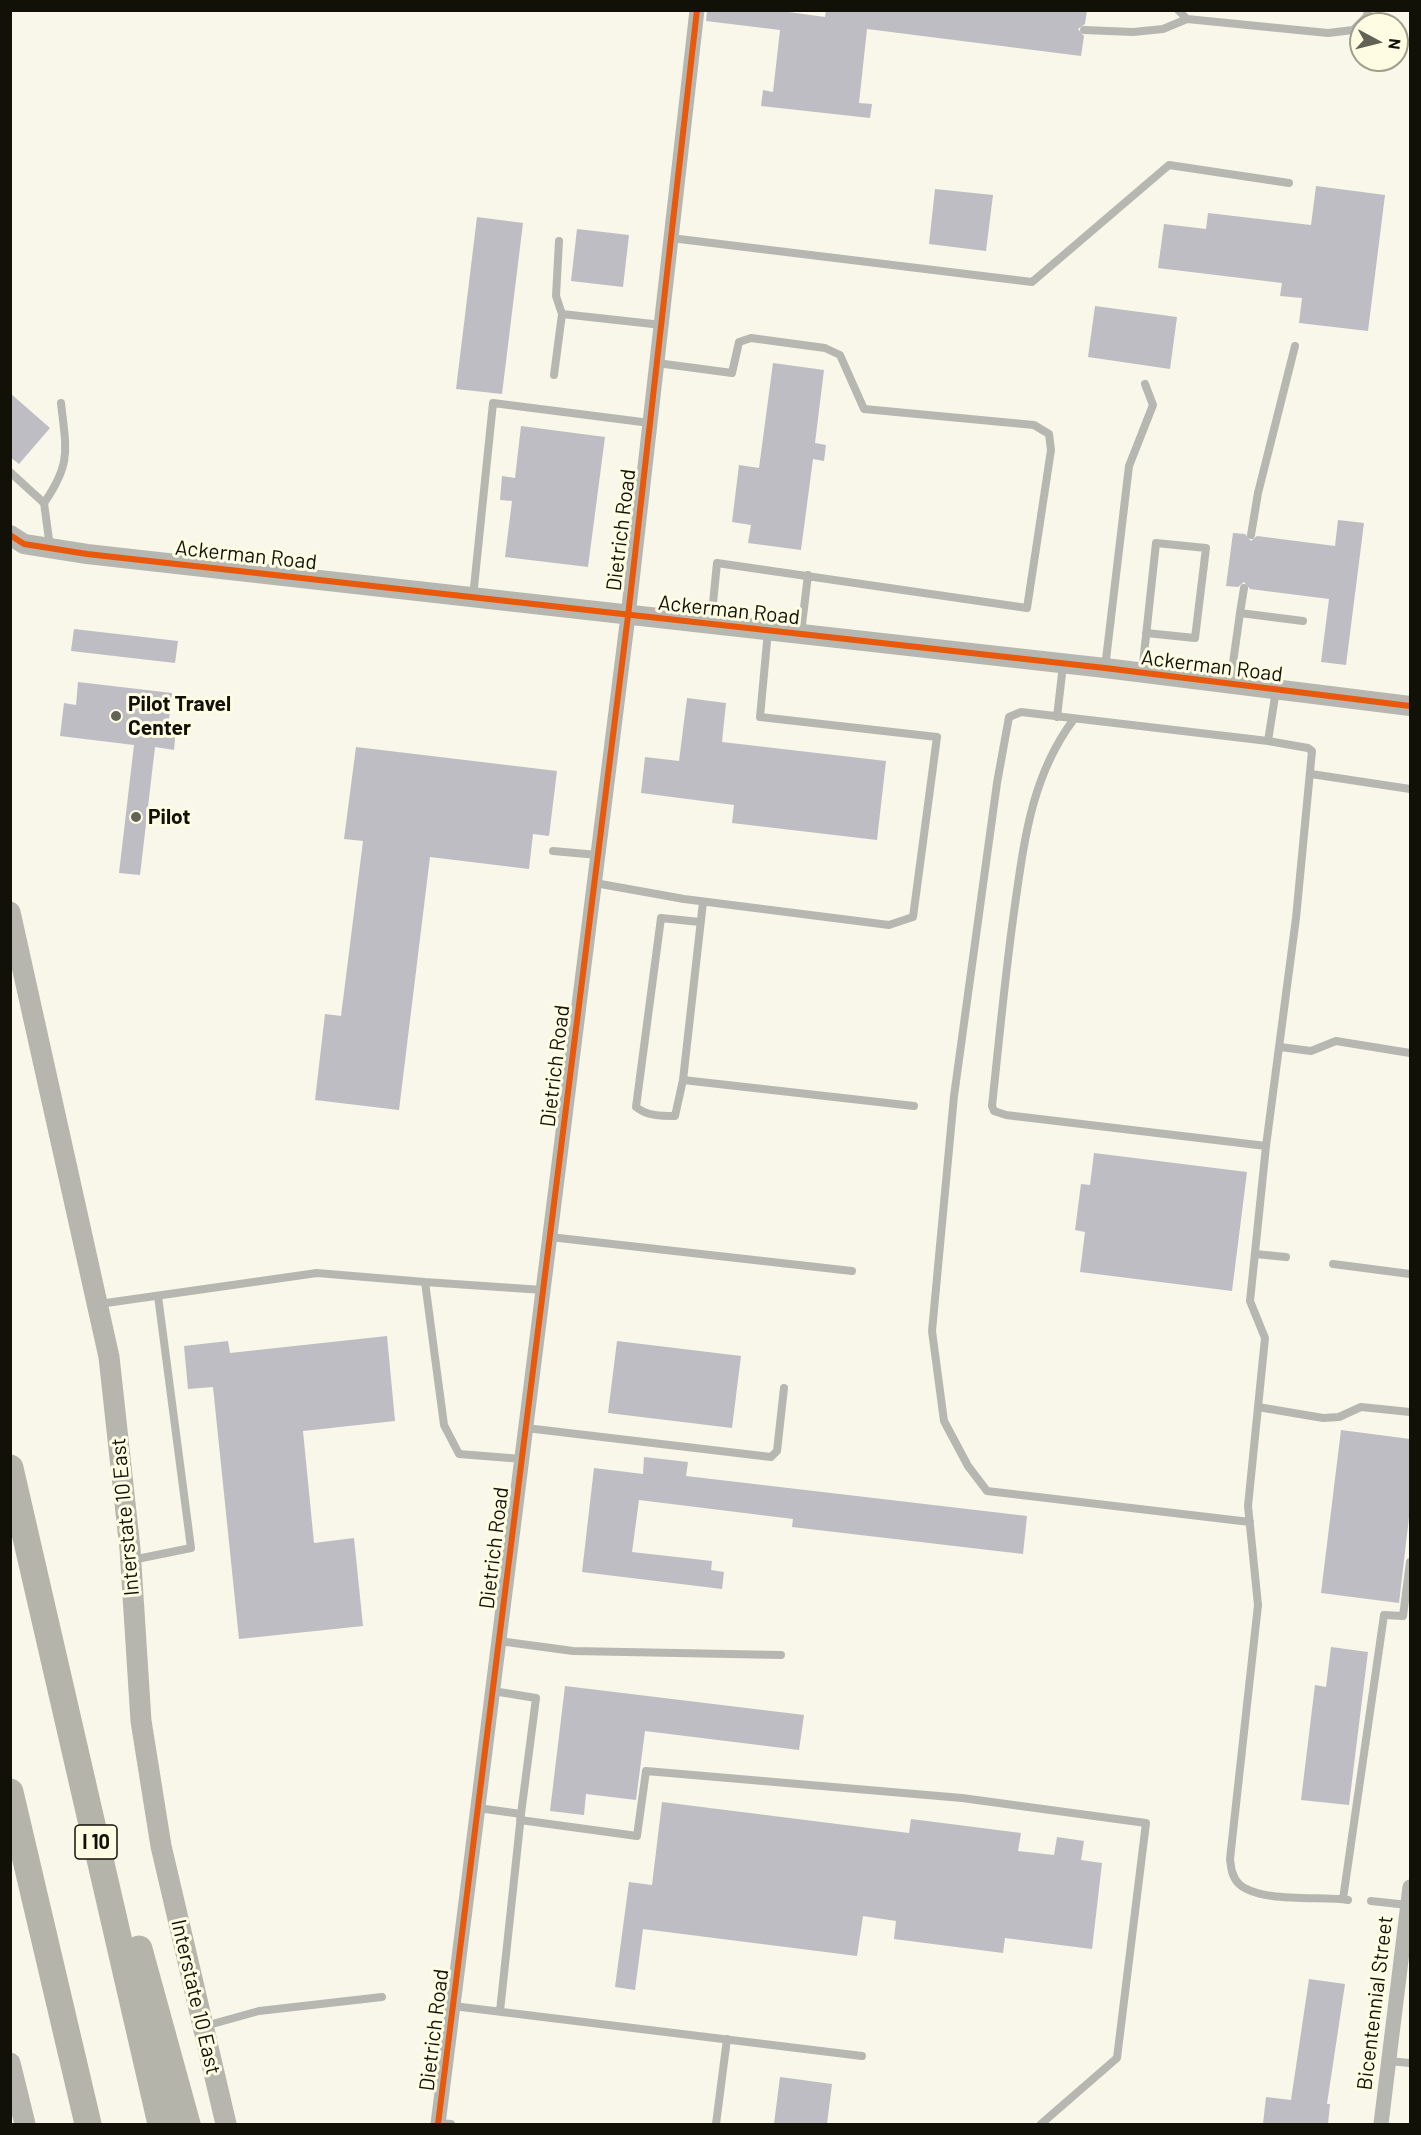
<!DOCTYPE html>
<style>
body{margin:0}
#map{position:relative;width:1421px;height:2135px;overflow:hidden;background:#f8f7e9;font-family:Barlow,sans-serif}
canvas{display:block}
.frame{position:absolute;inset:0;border:12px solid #121108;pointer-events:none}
.north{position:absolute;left:1349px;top:12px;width:60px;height:60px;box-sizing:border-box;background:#fefde3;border:2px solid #a09f8b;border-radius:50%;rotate:97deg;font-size:16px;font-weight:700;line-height:24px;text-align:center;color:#121108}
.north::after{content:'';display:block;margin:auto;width:21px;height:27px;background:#626257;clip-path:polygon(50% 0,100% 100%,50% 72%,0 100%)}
</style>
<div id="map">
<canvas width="1421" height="2135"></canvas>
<div class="frame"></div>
<div class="north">N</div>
</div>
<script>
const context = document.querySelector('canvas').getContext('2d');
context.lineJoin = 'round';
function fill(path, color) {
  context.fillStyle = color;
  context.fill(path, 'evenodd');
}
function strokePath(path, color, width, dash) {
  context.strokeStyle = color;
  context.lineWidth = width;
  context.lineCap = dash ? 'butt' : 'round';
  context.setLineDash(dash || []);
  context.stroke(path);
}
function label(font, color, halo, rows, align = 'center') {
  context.font = font + ' Barlow,sans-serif';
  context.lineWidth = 6;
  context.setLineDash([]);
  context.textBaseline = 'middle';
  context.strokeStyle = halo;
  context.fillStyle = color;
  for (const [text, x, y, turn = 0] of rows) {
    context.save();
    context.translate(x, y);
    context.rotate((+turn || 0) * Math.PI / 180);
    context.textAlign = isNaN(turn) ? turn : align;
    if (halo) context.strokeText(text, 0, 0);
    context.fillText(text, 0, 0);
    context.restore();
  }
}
fill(new Path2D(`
 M 707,10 L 774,10 L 825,17 L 826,10 L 1087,10 L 1085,24 L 1078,29 L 1084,36 L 1081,56 L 867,29 L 859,103 L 872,104 L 870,118 L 761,106 L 763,90 L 773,92 L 780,30 L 706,21 Z
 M 1316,186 L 1385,195 L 1368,331 L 1299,323 L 1302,298 L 1280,296 L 1282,283 L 1158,268 L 1164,224 L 1206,229 L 1208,213 L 1311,225 Z
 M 935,189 L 993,195 L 986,251 L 929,244 Z
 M 477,217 L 523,223 L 502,394 L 456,389 Z
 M 577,229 L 629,235 L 623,287 L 571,281 Z
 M 1095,306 L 1177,317 L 1170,369 L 1088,357 Z
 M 773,363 L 824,370 L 815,443 L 826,445 L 824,461 L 813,459 L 801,550 L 748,543 L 751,525 L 732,522 L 739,465 L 759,468 Z
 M 10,393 L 50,428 L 19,464 L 10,457 Z
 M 521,426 L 605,437 L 588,567 L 505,557 L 512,501 L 500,500 L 502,476 L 515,478 Z
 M 1338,520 L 1364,523 L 1346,665 L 1321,662 L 1329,599 L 1250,589 L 1244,582 L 1238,587 L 1226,586 L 1233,533 L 1245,534 L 1251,541 L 1257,536 L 1335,546 Z
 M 74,629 L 178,641 L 175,663 L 71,651 Z
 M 78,682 L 172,693 L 168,728 L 176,729 L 174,750 L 155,747 L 140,875 L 119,873 L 134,745 L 60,736 L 64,703 L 76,705 Z
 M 687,698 L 726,703 L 722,742 L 886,761 L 877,840 L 732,823 L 734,805 L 641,793 L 645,757 L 679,761 Z
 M 356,747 L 557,771 L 549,836 L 533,834 L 529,869 L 430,857 L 399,1110 L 315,1100 L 325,1014 L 341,1016 L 363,841 L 344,839 Z
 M 1094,1153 L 1247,1172 L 1232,1291 L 1080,1272 L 1085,1232 L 1075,1230 L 1081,1184 L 1090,1185 Z
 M 387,1336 L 395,1421 L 303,1431 L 314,1543 L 354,1538 L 363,1626 L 239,1639 L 213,1387 L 188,1389 L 184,1346 L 228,1341 L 230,1353 Z
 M 617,1341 L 741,1356 L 732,1428 L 608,1413 Z
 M 1341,1430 L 1410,1439 L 1410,1509 L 1399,1603 L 1321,1593 Z
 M 644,1457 L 688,1462 L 686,1476 L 1027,1516 L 1023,1554 L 792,1527 L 793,1519 L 639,1500 L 632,1552 L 712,1561 L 711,1570 L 724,1572 L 722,1589 L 582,1572 L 594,1468 L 643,1474 Z
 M 1331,1647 L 1368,1652 L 1349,1805 L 1301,1800 L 1315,1685 L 1326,1687 Z
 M 565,1686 L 804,1715 L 799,1750 L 645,1731 L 636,1800 L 586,1794 L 584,1815 L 550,1811 Z
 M 662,1802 L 909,1833 L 911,1819 L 1021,1833 L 1018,1851 L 1054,1855 L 1057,1837 L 1084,1841 L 1081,1860 L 1102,1863 L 1092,1949 L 1005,1938 L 1003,1953 L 894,1939 L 896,1921 L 863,1916 L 857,1956 L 643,1929 L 635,1990 L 615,1987 L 629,1882 L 652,1885 Z
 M 1309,1979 L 1345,1984 L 1327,2104 L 1330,2104 L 1328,2124 L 1263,2124 L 1266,2097 L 1291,2100 Z
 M 780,2077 L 832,2084 L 827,2124 L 774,2124 Z`), '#bebdc4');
strokePath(new Path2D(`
 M 1178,10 L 1187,19
 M 1084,30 L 1133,32 L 1163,29 L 1187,19 L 1328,33 L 1353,30 L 1366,17 L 1369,10
 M 671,238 L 1032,282 L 1169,165 L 1289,183
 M 559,241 L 556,296 L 562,314
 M 657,363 L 732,373 L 739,342 L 751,338 L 825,348 L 840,355 L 864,409 L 1034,425 L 1049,434 L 1051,450 L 1027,608 L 717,563 L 711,623
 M 554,375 L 562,314 L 662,325
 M 10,472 L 44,503 L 50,547
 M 44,503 C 72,463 66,449 61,403
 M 1251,535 L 1258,493 L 1295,346
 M 473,597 L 493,403 L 650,423
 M 1240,613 L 1244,588
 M 801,633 L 808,575
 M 1105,668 L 1129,466 L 1153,405 L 1145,384
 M 1142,673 L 1156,543 L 1206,548 L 1195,638 L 1146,633
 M 1230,684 L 1240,613 L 1303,621
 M 1057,717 L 1063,665
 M 1074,719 C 1031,776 1024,842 1014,912 C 1005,976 999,1041 992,1106 L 994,1111 L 1006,1115 L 1266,1146 L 1296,918 L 1312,751 L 1308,748 L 1268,741 L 1021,712 L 1009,717 L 997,783 L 954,1096 L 932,1331 L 944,1421 L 968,1466 L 987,1491 L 1250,1522
 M 1268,741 L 1276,690
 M 1311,774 L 1410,789
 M 553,851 L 598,855
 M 595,883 L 684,899 L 889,925 L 913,917 L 937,737 L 760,717 L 768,631
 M 703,902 L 683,1080 L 914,1106
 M 1280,1047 L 1311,1051 L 1336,1041 L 1410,1053
 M 683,1080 L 675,1116 C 661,1116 647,1116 636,1107 L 661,918 L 700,922
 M 1266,1146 L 1250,1301 L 1265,1338 L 1248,1506 L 1258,1605 L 1230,1859 C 1231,1868 1232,1877 1239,1884 C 1260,1903 1320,1896 1348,1900
 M 550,1237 L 852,1271
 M 1255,1254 L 1286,1257
 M 1333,1264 L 1410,1274
 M 99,1304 L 317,1273 L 425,1282
 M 1258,1407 L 1323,1418 L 1339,1417 L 1361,1407 L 1410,1412
 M 526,1428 L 771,1457 L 777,1451 L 784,1388
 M 522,1459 L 459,1454 L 444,1425 L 425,1282 L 543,1290
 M 132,1560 L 191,1548 L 158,1296
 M 499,1641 L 573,1651 L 781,1655
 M 478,1808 L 521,1814 L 536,1698 L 493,1691
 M 520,1820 L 637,1836 L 646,1771 L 962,1798 L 1146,1823 L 1117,2058 L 1041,2124
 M 1343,1899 L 1384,1615 L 1403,1616 L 1410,1562
 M 1371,1901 L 1408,1905
 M 453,2006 L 862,2056
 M 500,2011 L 521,1815
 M 205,2026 L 259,2011 L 382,1997
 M 1389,2061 L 1410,2063
 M 439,2123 L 451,2124
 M 716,2124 L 727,2039`), '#b7b7b2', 8);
strokePath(new Path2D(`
 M 438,2124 L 628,616 L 697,10
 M 1381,2124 L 1410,1887`), '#b7b7b2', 15);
strokePath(new Path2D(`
 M 10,535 L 24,544 L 87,554 L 1105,668 L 1410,706`), '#b7b7b2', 20);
strokePath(new Path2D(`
 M 10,912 L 109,1357 L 130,1549 L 141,1721 L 161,1846 L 226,2124
 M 10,2063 L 25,2124`), '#b7b6ae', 21);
strokePath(new Path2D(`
 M 10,1468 L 161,2124
 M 10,1792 L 88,2124
 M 139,1949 L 187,2124`), '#b5b4ab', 27);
strokePath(new Path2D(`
 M 10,535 L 24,544 L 87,554 L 1105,668 L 1410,706
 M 438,2124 L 628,616 L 697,10`), '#e8590c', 6);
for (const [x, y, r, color] of [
 [116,716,6,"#626257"],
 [136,817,6,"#626257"]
]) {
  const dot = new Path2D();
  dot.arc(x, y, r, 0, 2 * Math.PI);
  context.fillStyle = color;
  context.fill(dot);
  strokePath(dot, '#fefde3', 2);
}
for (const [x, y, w] of [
 [96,1842,42]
]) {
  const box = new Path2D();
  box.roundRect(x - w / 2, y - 17, w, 34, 4.5);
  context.fillStyle = '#fefde3';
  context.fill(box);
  strokePath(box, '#121108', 1.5);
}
label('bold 20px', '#121108', null, [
 ["I 10",96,1842]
]);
label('21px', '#121108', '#fefde3', [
 ["Dietrich Road",621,530,-83],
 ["Ackerman Road",246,555,6],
 ["Ackerman Road",729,610,6],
 ["Ackerman Road",1212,666,7],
 ["Dietrich Road",555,1066,-83],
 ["Interstate 10 East",125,1517,-95],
 ["Dietrich Road",494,1548,-83],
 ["Interstate 10 East",196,1997,77],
 ["Bicentennial Street",1375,2003,-83],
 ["Dietrich Road",434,2030,-83]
]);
label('bold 21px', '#121108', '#fefde3', [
 ["Pilot Travel",128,704],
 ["Center",128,728],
 ["Pilot",148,817]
], 'left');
</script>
